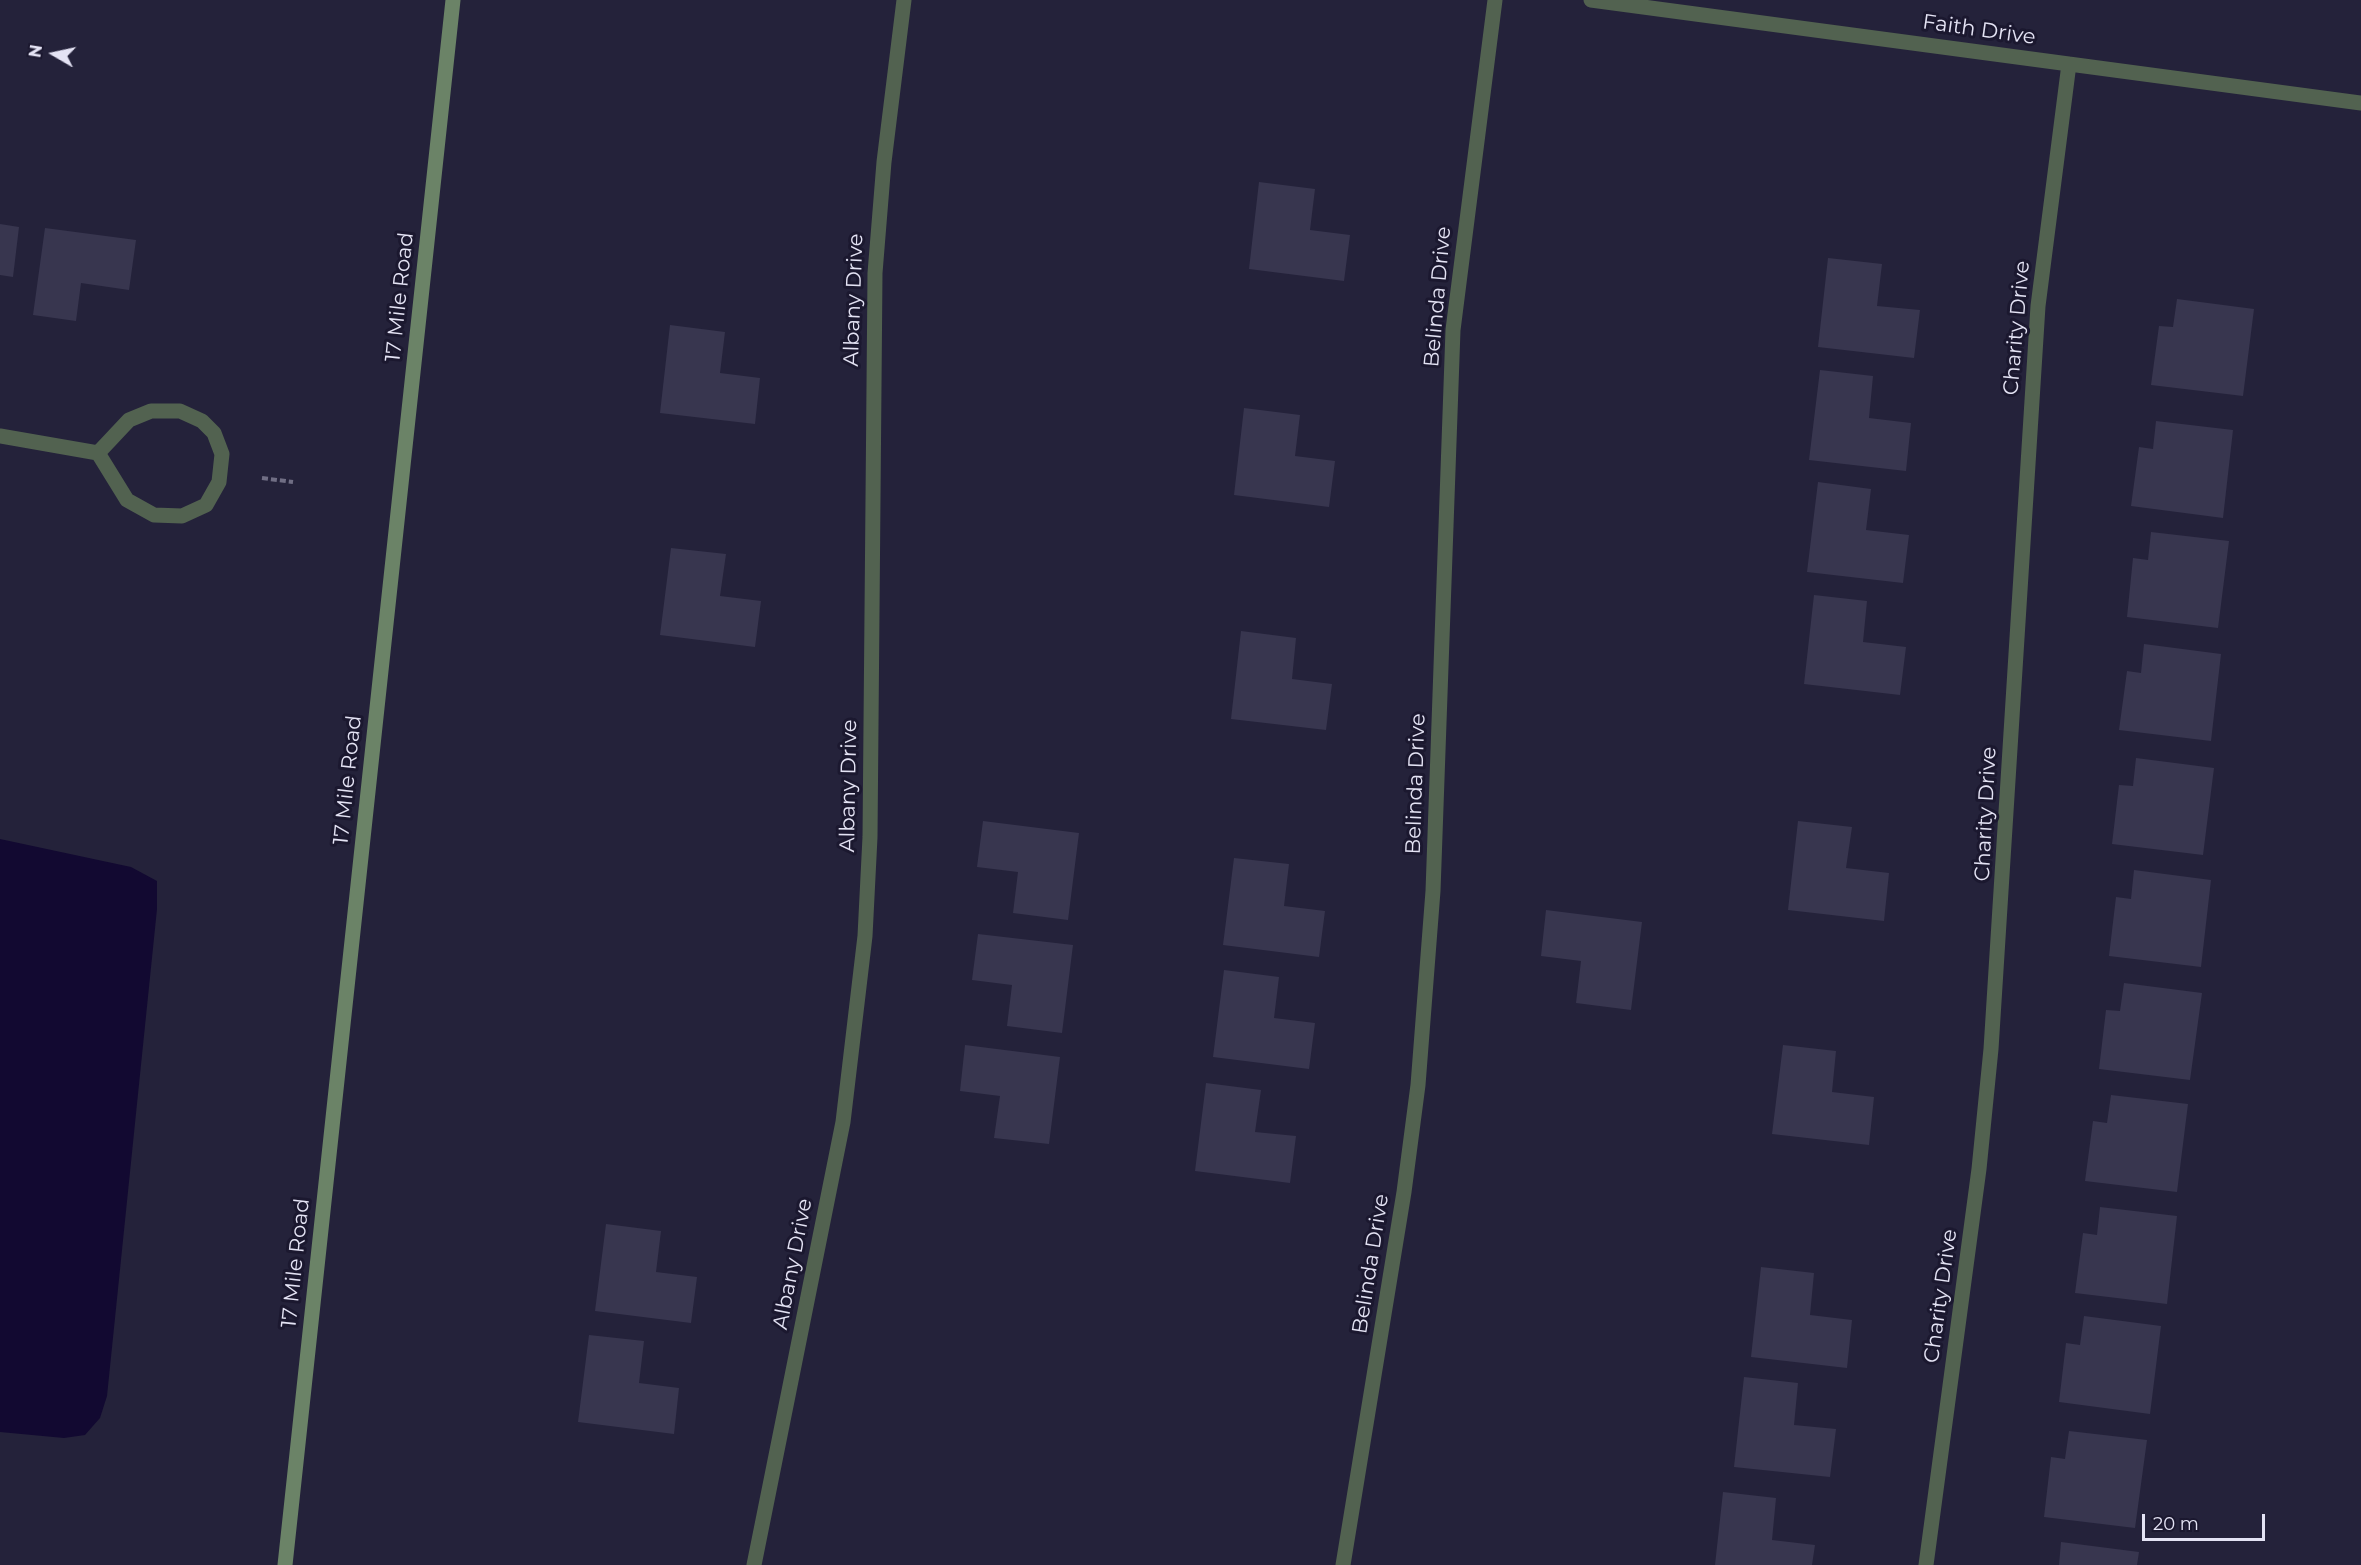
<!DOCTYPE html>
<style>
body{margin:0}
#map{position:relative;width:2361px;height:1565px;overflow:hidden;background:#24223a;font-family:Montserrat,sans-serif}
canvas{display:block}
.north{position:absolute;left:24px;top:24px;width:60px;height:60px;-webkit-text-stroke:4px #1b182f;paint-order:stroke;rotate:279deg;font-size:16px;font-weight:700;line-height:24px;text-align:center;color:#e4e3f4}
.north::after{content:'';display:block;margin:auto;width:21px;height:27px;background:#e4e3f4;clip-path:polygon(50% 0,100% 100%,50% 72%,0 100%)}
.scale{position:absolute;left:2142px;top:1514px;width:123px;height:27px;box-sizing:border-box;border:3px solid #e4e3f4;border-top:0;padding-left:8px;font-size:18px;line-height:21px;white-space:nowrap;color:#e4e3f4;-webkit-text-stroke:4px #1b182f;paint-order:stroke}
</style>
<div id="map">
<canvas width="2361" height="1565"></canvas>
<div class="north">N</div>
<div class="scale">20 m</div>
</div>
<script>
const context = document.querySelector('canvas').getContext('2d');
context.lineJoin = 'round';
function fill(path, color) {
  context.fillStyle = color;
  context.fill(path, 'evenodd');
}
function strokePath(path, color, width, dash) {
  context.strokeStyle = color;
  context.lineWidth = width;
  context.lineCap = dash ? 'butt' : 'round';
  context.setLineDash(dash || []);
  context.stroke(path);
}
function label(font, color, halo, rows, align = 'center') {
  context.font = font + ' Montserrat,sans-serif';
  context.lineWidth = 6;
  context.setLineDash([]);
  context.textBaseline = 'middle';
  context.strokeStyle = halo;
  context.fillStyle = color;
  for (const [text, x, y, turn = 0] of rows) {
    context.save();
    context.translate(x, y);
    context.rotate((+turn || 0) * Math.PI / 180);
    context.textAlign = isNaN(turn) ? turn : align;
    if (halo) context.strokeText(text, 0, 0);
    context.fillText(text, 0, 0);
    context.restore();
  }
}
fill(new Path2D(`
 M 0,839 L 131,867 L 157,881 L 157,909 L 107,1396 L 100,1418 L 85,1435 L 64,1438 L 0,1432 Z`), '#120931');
fill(new Path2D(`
 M 1259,182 L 1315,189 L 1310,230 L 1350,235 L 1344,281 L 1249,269 Z
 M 0,224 L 19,227 L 13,277 L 0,275 Z
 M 45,228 L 136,240 L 129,290 L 81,283 L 76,321 L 33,315 Z
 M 1828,258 L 1882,264 L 1877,306 L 1920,310 L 1914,358 L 1818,347 Z
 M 2177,299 L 2254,309 L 2243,396 L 2151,385 L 2159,326 L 2173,327 Z
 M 670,325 L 725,332 L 720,373 L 760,378 L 755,424 L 660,413 Z
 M 1820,370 L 1873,376 L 1869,418 L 1911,423 L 1906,471 L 1809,460 Z
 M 1244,408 L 1300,415 L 1295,456 L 1335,461 L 1329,507 L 1234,495 Z
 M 2156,421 L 2233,430 L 2223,518 L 2131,506 L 2139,447 L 2153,449 Z
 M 1818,482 L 1871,489 L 1866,530 L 1909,535 L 1903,583 L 1807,572 Z
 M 2151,532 L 2229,541 L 2218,628 L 2127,617 L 2133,558 L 2148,560 Z
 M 671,548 L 726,554 L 720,596 L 761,601 L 755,647 L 660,635 Z
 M 1814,595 L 1867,601 L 1863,642 L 1906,647 L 1900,695 L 1804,684 Z
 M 1241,631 L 1296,638 L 1292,679 L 1332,684 L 1326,730 L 1231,719 Z
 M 2144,644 L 2221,654 L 2211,741 L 2119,730 L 2127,671 L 2141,673 Z
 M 2136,758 L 2214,768 L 2203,855 L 2112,844 L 2119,785 L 2133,786 Z
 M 983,821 L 1079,833 L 1068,920 L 1013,913 L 1018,872 L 977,867 Z
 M 1798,821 L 1852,827 L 1846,868 L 1889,873 L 1884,921 L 1788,910 Z
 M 1234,858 L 1289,864 L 1284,906 L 1325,911 L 1319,957 L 1223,945 Z
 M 2134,870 L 2211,880 L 2201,967 L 2109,956 L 2116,897 L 2131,899 Z
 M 1546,910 L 1642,922 L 1631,1010 L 1576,1003 L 1581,961 L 1541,956 Z
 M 978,934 L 1073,945 L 1062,1033 L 1007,1026 L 1012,985 L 972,980 Z
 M 1224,970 L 1279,977 L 1274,1018 L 1315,1023 L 1309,1069 L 1213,1057 Z
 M 2124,983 L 2202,993 L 2190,1080 L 2099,1069 L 2106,1010 L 2120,1011 Z
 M 965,1045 L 1060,1057 L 1049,1144 L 994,1138 L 1000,1096 L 960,1091 Z
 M 1783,1045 L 1836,1051 L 1832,1092 L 1874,1097 L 1869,1145 L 1772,1134 Z
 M 1206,1083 L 1261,1090 L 1255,1132 L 1296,1136 L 1290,1183 L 1195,1171 Z
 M 2111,1095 L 2188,1104 L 2177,1192 L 2085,1181 L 2093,1121 L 2107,1123 Z
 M 2100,1207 L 2177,1216 L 2167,1304 L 2075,1293 L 2083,1233 L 2097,1235 Z
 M 606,1224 L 661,1231 L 656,1272 L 697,1277 L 691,1323 L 595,1311 Z
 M 1761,1267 L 1814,1273 L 1810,1315 L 1852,1320 L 1847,1368 L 1751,1357 Z
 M 2084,1316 L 2161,1326 L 2150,1414 L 2059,1402 L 2066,1343 L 2080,1345 Z
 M 589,1335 L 644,1341 L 639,1383 L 679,1388 L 674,1434 L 578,1422 Z
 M 1744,1377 L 1798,1383 L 1794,1425 L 1836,1429 L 1830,1477 L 1734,1467 Z
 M 2069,1431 L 2147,1440 L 2135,1528 L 2044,1517 L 2051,1457 L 2065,1459 Z
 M 1723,1492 L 1776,1498 L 1772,1540 L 1815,1545 L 1812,1565 L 1715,1565 Z
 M 2061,1542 L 2139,1552 L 2137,1565 L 2059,1565 Z`), '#38364f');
strokePath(new Path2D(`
 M 262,478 L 293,482`), '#706e84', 4, [6, 3]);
strokePath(new Path2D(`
 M 1591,0 L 2361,103
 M 151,411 L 180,411 L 202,421 L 214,433 L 222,454 L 219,482 L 206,505 L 182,516 L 154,515 L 127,500 L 98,453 L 129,420 Z
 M 0,436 L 98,453
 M 754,1565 L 843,1122 L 865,936 L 870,837 L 875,273 L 884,162 L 904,0
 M 1343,1565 L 1404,1192 L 1418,1085 L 1433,891 L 1453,330 L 1495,0
 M 1926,1565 L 1979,1169 L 1991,1049 L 2038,306 L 2069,64`), '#526250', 15);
strokePath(new Path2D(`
 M 285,1565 L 453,0`), '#6b8367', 15);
label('21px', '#e4e3f4', '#1b182f', [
 ["Faith Drive",1979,30,8],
 ["17 Mile Road",400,297,-84],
 ["Belinda Drive",1438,297,-85],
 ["Albany Drive",854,300,-88],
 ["Charity Drive",2017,328,-85],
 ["17 Mile Road",348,780,-84],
 ["Belinda Drive",1416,784,-88],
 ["Albany Drive",849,786,-89],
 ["Charity Drive",1986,814,-87],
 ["17 Mile Road",296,1263,-84],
 ["Albany Drive",793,1264,-79],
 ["Belinda Drive",1371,1264,-81],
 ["Charity Drive",1941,1296,-82]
]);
</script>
